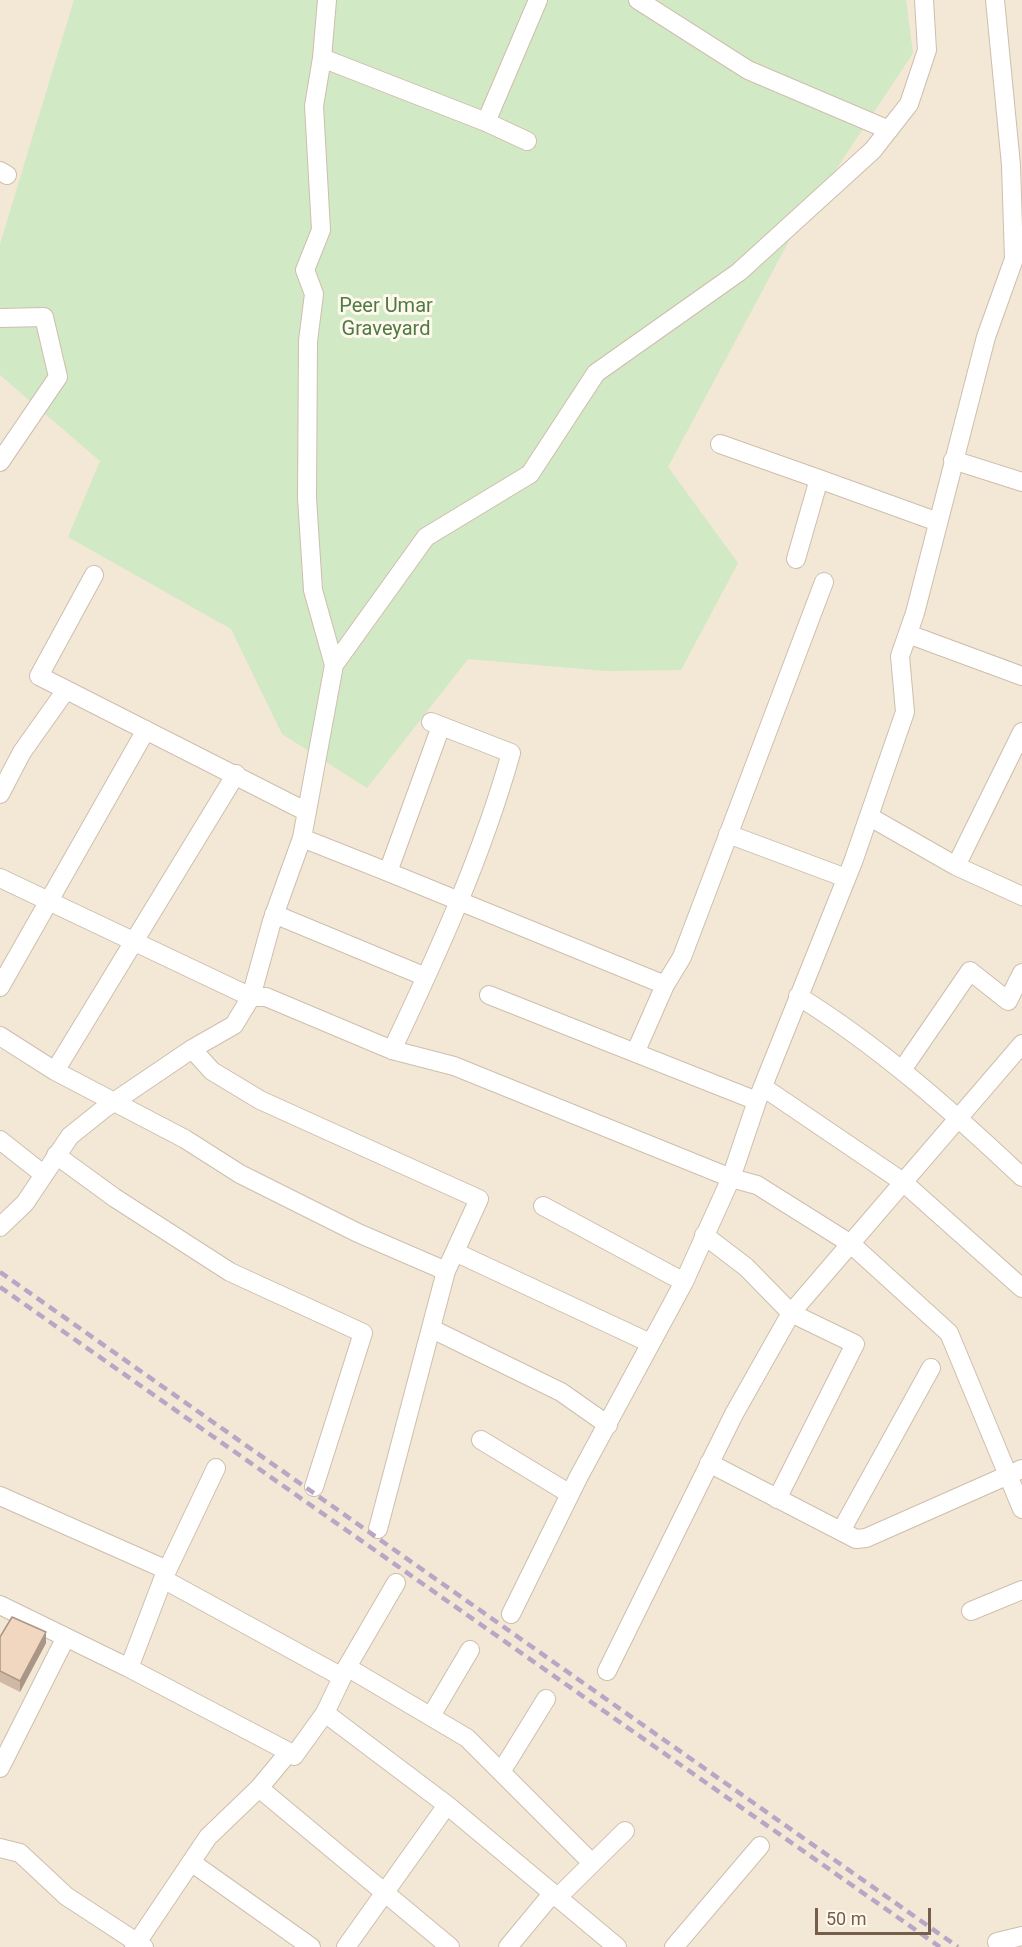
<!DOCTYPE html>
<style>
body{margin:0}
#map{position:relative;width:1022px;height:1947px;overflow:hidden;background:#fcf5e7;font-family:Roboto,sans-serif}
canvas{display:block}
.scale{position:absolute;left:815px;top:1908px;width:116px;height:27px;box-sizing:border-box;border:3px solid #755e4b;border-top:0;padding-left:8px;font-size:18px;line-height:21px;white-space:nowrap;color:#755e4b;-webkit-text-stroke:4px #fff9ed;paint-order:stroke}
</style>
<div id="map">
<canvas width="1022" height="1947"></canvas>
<div class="scale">50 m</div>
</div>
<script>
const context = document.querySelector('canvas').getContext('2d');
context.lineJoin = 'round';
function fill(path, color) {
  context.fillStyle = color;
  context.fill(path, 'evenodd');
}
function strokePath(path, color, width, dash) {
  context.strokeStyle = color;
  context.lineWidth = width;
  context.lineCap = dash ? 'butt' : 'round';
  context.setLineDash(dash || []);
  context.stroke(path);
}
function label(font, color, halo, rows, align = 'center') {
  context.font = font + ' Roboto,sans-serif';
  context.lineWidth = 6;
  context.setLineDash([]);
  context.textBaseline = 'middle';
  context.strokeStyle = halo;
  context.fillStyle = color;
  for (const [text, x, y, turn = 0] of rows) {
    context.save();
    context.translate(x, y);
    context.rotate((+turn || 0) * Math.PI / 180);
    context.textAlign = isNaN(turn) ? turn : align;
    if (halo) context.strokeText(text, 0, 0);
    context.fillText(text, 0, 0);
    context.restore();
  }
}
fill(new Path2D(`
 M 0,0 L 1022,0 L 1022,1947 L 0,1947 Z`), '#f3e8d5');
fill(new Path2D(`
 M 74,0 L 906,0 L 913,53 L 790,239 L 668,467 L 738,563 L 681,670 L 606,671 L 468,659 L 367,788 L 282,734 L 231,629 L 68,537 L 100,461 L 0,375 L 0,244 Z`), '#d1e9c5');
const minor = new Path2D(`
 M 638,0 L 748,70 L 889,130
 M 322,58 L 486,122 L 527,141
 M 486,122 L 538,0
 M 0,171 L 7,175
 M 0,318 L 44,317 L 58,377 L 0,462
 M 720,444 L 819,479 L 796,559
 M 953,460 L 1022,482
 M 819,479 L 938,522
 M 94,575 L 39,676 L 307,812
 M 908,634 L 1022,676
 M 334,665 L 426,537 L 530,474 L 596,373 L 739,272 L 873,150 L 909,104 L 927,50 L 924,0
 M 236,774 L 55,1071 L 185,1139 L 240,1174 L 358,1233 L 446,1271
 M 0,794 L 22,752 L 66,690
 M 870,817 L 956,866 L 1022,896
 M 728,834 L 846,878
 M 302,838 L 334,665 L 313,590 L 307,498 L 308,341 L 314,294 L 305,270 L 321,230 L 314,106 L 322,58 L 327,0
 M 956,866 L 1022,732
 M 388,872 L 665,985
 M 0,878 L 251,997 L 266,997 L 392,1050 L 454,1066 L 731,1178 L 757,1185 L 851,1244 L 949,1333 L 1022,1509
 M 274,914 L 426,977
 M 0,987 L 146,730
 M 489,995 L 757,1101
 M 798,996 C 880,1047 952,1111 1022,1177
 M 0,1036 L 55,1071
 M 192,1049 L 234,1025 L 251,997 L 272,921 L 302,838 L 388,872 L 441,726
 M 392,1050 C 438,953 482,856 511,753 L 431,722
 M 636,1051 L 665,985 L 682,957 L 824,582
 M 902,1070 L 970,971 L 1008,1001 L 1022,973
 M 763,1087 L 903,1182 L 1022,1288
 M 0,1140 L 43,1174
 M 56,1155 L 115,1198 L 230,1272 L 363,1333 L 314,1487
 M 543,1206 L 684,1282
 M 0,1227 L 25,1203 L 70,1136 L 105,1108 L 192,1049 L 212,1071 L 260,1100 L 479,1199 L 446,1271 L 378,1529
 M 704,1235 L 746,1267 L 791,1313 L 855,1344 L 777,1499
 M 455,1252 L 650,1343
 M 432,1329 L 561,1392 L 608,1425
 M 481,1440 L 570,1494
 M 709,1463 L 856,1539 L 866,1538 L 1022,1469
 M 216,1468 L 163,1579 L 342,1677
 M 0,1496 L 167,1570
 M 841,1531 L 931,1368
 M 163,1579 L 129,1668 L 289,1752
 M 0,1605 L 129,1668
 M 971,1611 L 1022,1590
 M 511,1614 L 578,1478 L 684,1282 L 731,1178 L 757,1101 L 853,862 L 905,712 L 900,656 L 915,613 L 986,337 L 1014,259 L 1011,165 L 995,0
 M 347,1667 L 467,1738 L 592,1863
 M 607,1671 L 734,1414 L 791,1313 L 1022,1044
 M 325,1713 L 447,1805 L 346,1947
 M 431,1716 L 470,1650
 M 0,1768 L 65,1639
 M 501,1772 L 546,1699
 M 259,1788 L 450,1947
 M 447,1805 L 617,1947
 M 0,1848 L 20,1853 L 66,1896 L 144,1947
 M 191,1862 L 311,1947
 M 557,1898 L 625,1831
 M 997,1942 L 1022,1936
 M 134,1947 L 208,1837 L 259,1788 L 289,1752 L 294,1756 L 325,1713 L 347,1667 L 396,1583
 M 508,1947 L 552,1894
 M 674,1947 L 760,1846`);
strokePath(minor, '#cebead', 20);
strokePath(minor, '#fff', 18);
strokePath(new Path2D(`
 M 0,1272 L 958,1947
 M 0,1287 L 940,1947`), '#b9a5c6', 4.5, [9, 6]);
fill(new Path2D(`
 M 0,1637 L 46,1643 L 20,1692 L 0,1682 Z`), '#cfb9a4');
fill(new Path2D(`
 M 46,1632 L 46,1643 L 20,1692 L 20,1681 Z`), '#a99686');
const building = new Path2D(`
 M 12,1617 L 46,1632 L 20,1681 L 0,1671 L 0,1637 Z`);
fill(building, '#f1d7bf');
strokePath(building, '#a99686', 1.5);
label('20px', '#4f7a43', '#fff9ed', [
 ["Peer Umar",386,307],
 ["Graveyard",386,330]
]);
</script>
